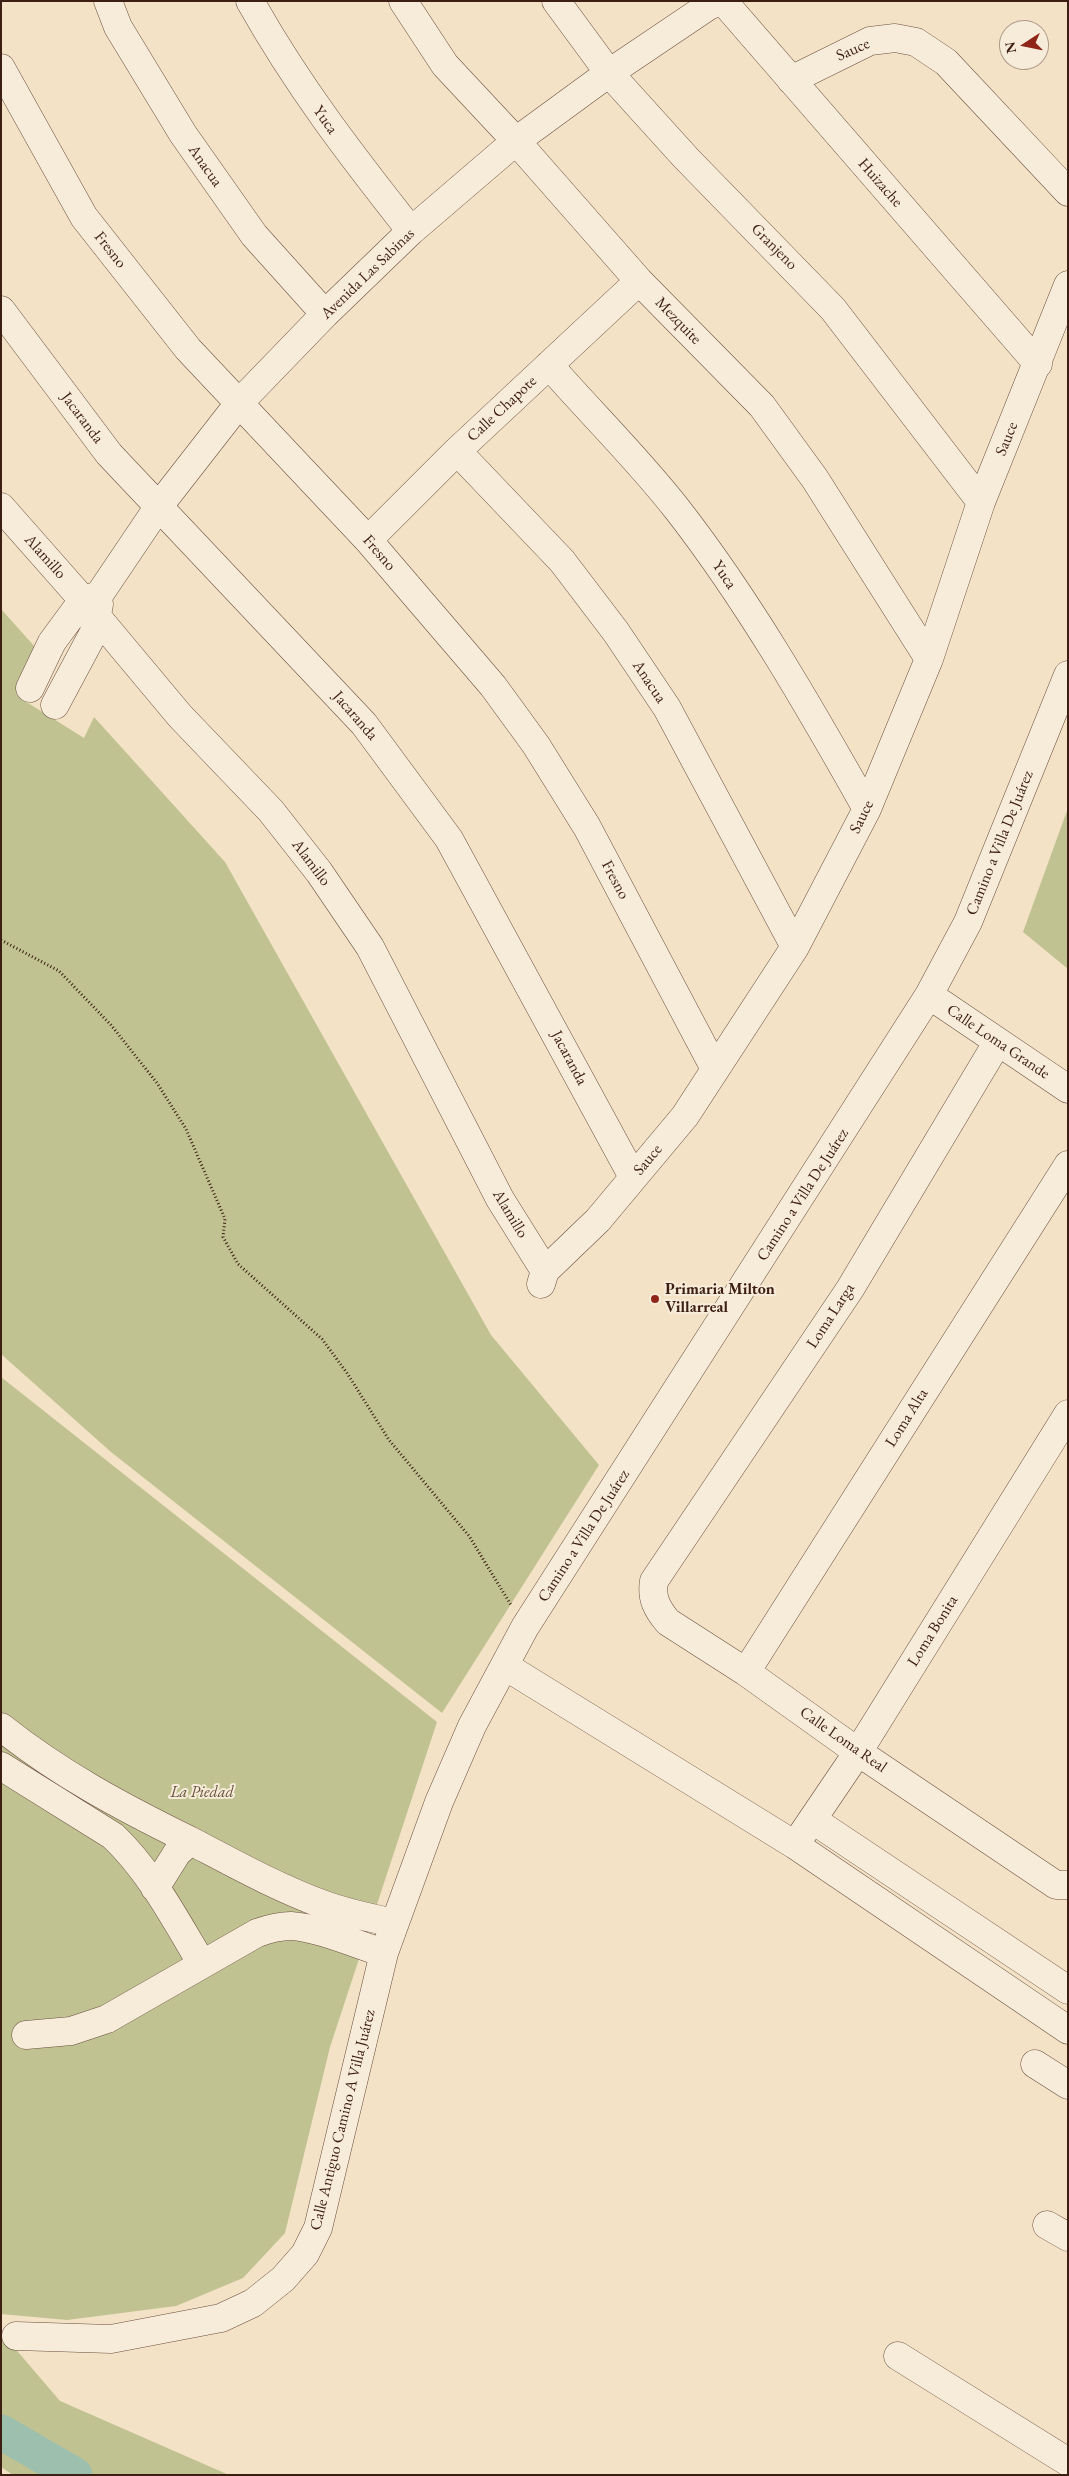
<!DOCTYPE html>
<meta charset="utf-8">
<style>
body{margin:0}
#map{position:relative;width:1069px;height:2476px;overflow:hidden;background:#f3e2c5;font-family:"EB Garamond",serif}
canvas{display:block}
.frame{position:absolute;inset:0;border:2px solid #3d1e13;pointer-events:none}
.north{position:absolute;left:999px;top:20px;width:50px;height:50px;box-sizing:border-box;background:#f7ecd9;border:1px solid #ad9a8a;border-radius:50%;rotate:259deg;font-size:14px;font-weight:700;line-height:20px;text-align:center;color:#3d1e13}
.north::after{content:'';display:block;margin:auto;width:18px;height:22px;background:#8f2418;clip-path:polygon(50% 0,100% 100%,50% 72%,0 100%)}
</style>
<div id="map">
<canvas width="1069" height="2476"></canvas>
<div class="frame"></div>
<div class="north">N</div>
</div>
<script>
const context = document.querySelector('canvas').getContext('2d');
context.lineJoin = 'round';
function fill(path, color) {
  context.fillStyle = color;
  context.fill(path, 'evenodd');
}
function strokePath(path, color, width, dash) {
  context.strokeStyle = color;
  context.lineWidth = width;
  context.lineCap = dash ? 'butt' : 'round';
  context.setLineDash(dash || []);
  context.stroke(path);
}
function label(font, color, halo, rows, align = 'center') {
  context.font = font + ' "EB Garamond",serif';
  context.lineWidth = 4;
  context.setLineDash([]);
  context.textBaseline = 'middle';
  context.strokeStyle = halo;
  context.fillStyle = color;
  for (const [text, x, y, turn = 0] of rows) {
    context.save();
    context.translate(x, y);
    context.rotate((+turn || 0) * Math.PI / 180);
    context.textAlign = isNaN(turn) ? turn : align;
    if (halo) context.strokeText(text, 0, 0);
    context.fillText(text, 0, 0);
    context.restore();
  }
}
fill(new Path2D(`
 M 1,609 L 35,647 L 20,698 L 84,738 L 94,717 L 225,862 L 491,1335 L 599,1465 L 442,1713 L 111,1452 L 1,1354 Z
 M 1068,808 L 1068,969 L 1023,932 Z
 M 1,1377 L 437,1722 L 330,2047 L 285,2233 L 243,2278 L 176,2306 L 67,2320 L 1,2314 Z
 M 1,2332 L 60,2401 L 229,2475 L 13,2475 L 1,2467 Z`), '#c0c291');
strokePath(new Path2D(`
 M 1,2432 L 75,2475`), '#9dbfae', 35);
const minor = new Path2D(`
 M 108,1 L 118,27 L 183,134 L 254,235 L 325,314
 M 250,1 C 297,85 351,155 411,231
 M 403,1 L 445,65 L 516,141 L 639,281 L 762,406 L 815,479 L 929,659
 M 556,1 L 609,73 L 686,158 L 833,309 L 981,502
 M 723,1 L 1038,364
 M 1,68 L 84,217 L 188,349 L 368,540 L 493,686 L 536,745 L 587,827 L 715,1069
 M 791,80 L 870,41 L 895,38 L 916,42 L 946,62 L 1068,192
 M 1,310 L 109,454 L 364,724 L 449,839 L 633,1177
 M 549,365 C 591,413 638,459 677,509 C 748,600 810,708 867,809
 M 457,451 L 562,561 L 616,632 L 667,708 L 795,947
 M 1,507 L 83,600 L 180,716 L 271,811 L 319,872 L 370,947 L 500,1199 L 545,1271
 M 368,540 L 457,451 L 639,281
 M 30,688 L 52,642 L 83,600 L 99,595 L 159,506 L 240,402 L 325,314 L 411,231 L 516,141 L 609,73 L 710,5 L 725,1
 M 55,705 L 94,632 L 99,604
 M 929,995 L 1068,1089
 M 997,1043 L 850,1289 L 654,1581 C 651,1598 657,1609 668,1622 L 746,1672 L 858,1752 L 1056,1885 L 1068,1885
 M 541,1284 L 545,1271 L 598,1220 L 685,1116 L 795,947 L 867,809 L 929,659 L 981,502 L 1068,285
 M 505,1666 L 795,1845 L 1068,2030
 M 746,1672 L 1068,1165
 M 1,1727 C 60,1774 122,1807 189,1840 C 233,1863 276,1887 322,1904 C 346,1913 370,1918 395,1923
 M 1,1766 L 113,1836 C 151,1872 176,1921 202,1964
 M 813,1820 L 1068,1990
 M 795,1845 L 858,1752 L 1068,1414
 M 155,1888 L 177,1853 L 190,1841
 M 26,2035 L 71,2031 L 107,2019 L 257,1933 C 268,1929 279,1926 291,1926 C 317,1927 358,1945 384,1953
 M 1035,2064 L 1068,2085
 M 1047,2225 L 1068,2237
 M 16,2336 L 111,2339 L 221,2318 L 253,2303 L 283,2279 L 305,2254 L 318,2228 L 384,1953 L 439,1802 L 472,1726 L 525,1627 L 929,995 L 968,922 L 1068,675
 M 898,2356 L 1068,2462`);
strokePath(minor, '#6a4f40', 29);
strokePath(new Path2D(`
 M 1,940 L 59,971 L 111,1025 L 157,1083 L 186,1129 L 225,1219 L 223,1237 L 238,1264 L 322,1339 L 347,1373 L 389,1440 L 469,1536 L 511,1605`), '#3d1e13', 3, [1, 2.5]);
strokePath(minor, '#f7ecd9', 28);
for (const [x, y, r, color] of [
 [655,1299,5,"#8f2418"]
]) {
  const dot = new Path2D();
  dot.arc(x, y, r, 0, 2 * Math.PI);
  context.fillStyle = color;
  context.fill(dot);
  strokePath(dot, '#f7ecd9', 2);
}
label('16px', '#3d1e13', '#f7ecd9', [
 ["Sauce",853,50,-24],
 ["Yuca",325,120,55],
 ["Anacua",205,166,55],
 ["Huizache",880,183,49],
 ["Granjeno",774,247,45],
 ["Fresno",110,250,52],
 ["Avenida Las Sabinas",368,274,-44],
 ["Mezquite",678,321,46],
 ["Calle Chapote",502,409,-43],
 ["Jacaranda",82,418,53],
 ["Sauce",1007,439,-68],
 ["Fresno",379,553,49],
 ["Alamillo",45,557,48],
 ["Yuca",724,575,56],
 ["Anacua",649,682,56],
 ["Jacaranda",355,716,49],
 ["Sauce",862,817,-64],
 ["Camino a Villa De Juárez",1000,843,-68],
 ["Alamillo",311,863,53],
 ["Fresno",615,880,62],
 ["Calle Loma Grande",998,1042,34],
 ["Jacaranda",569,1058,62],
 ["Sauce",648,1160,-50],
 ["Camino a Villa De Juárez",803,1195,-57],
 ["Alamillo",510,1214,59],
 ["Loma Larga",831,1316,-57],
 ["Loma Alta",907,1418,-58],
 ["Camino a Villa De Juárez",584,1536,-57],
 ["Loma Bonita",933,1631,-58],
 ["Calle Loma Real",843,1740,35],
 ["Calle Antiguo Camino A Villa Juárez",343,2120,-76]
]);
label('bold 16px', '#3d1e13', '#f7ecd9', [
 ["Primaria Milton",665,1290],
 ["Villarreal",665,1308]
], 'left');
label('italic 16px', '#644f39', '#f7ecd9', [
 ["La Piedad",202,1793]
]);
</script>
